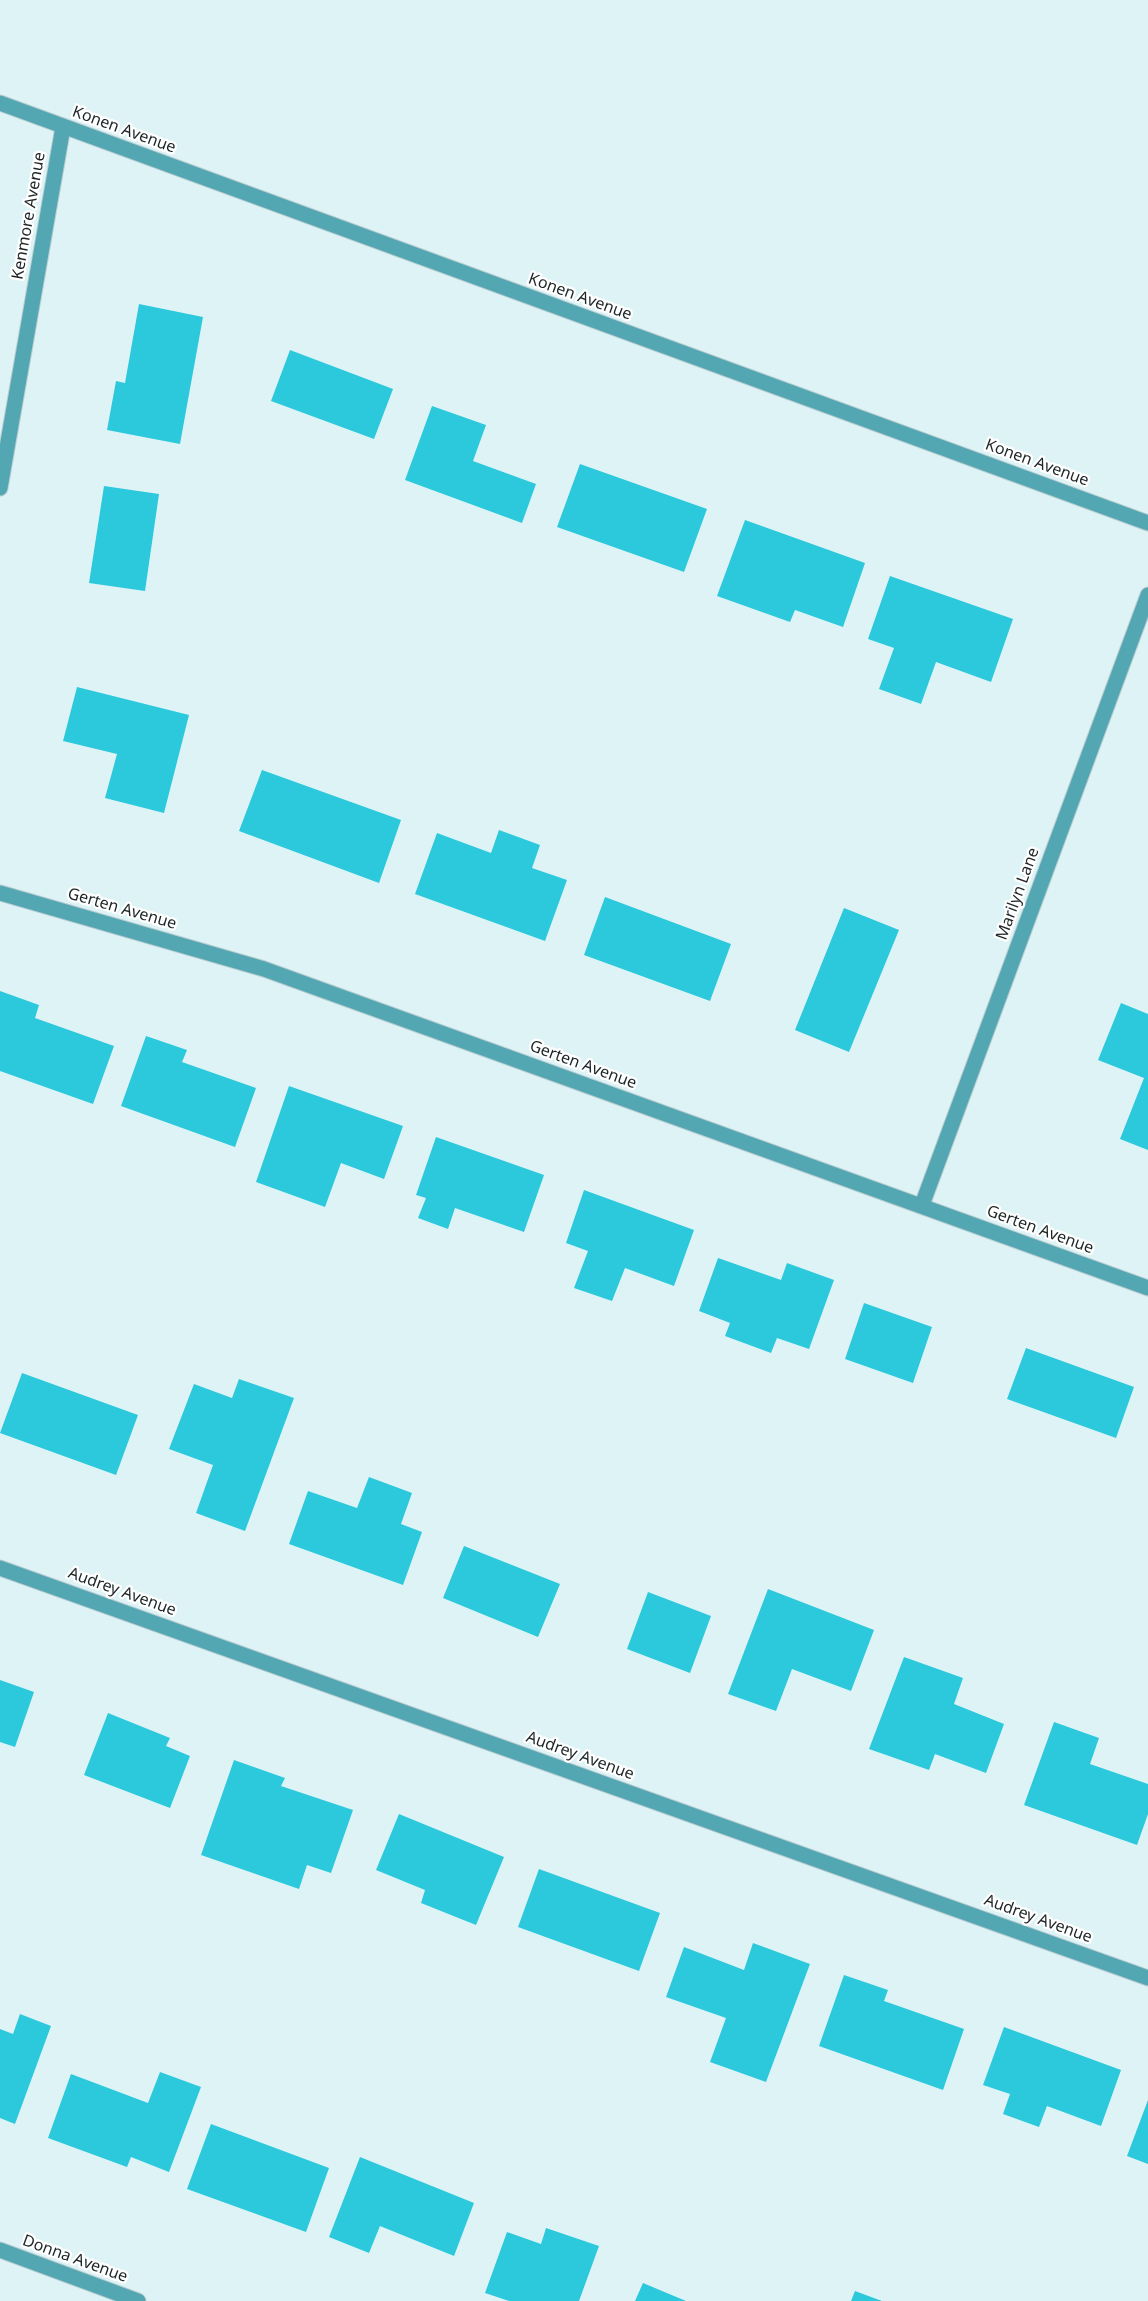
<!DOCTYPE html>
<style>
body{margin:0}
canvas{display:block;background:#def3f6}
</style>
<canvas width="1148" height="2301"></canvas>
<script>
const context = document.querySelector('canvas').getContext('2d');
context.lineJoin = 'round';
function fill(path, color) {
  context.fillStyle = color;
  context.fill(path, 'evenodd');
}
function strokePath(path, color, width, dash) {
  context.strokeStyle = color;
  context.lineWidth = width;
  context.lineCap = dash ? 'butt' : 'round';
  context.setLineDash(dash || []);
  context.stroke(path);
}
function label(font, color, halo, rows, align = 'center') {
  context.font = font + ' "Noto Sans",sans-serif';
  context.lineWidth = 4.5;
  context.setLineDash([]);
  context.textBaseline = 'middle';
  context.strokeStyle = halo;
  context.fillStyle = color;
  for (const [text, x, y, turn = 0] of rows) {
    context.save();
    context.translate(x, y);
    context.rotate((+turn || 0) * Math.PI / 180);
    context.textAlign = isNaN(turn) ? turn : align;
    if (halo) context.strokeText(text, 0, 0);
    context.fillText(text, 0, 0);
    context.restore();
  }
}
fill(new Path2D(`
 M 139,304 L 203,317 L 180,444 L 107,430 L 116,381 L 125,383 Z
 M 290,350 L 393,389 L 374,439 L 271,401 Z
 M 432,406 L 486,425 L 473,461 L 536,484 L 522,523 L 405,480 Z
 M 580,464 L 707,509 L 684,572 L 557,527 Z
 M 104,486 L 159,494 L 145,591 L 89,583 Z
 M 745,520 L 865,563 L 843,627 L 795,610 L 790,622 L 717,596 Z
 M 890,576 L 1013,619 L 991,682 L 936,662 L 921,704 L 879,689 L 894,648 L 868,639 Z
 M 77,687 L 189,715 L 164,813 L 105,798 L 117,754 L 63,741 Z
 M 262,770 L 401,820 L 379,883 L 239,831 Z
 M 499,830 L 540,845 L 532,868 L 567,880 L 545,941 L 415,894 L 437,833 L 491,853 Z
 M 605,897 L 731,944 L 710,1001 L 584,955 Z
 M 844,908 L 899,930 L 849,1052 L 795,1030 Z
 M 0,991 L 39,1005 L 35,1018 L 114,1046 L 93,1104 L 0,1071 Z
 M 1121,1003 L 1148,1014 L 1148,1150 L 1120,1139 L 1144,1078 L 1098,1060 Z
 M 146,1036 L 187,1050 L 182,1062 L 256,1088 L 235,1147 L 121,1106 Z
 M 289,1086 L 403,1126 L 384,1179 L 341,1163 L 325,1207 L 256,1182 Z
 M 436,1137 L 544,1175 L 524,1232 L 455,1208 L 448,1229 L 418,1218 L 426,1198 L 416,1195 Z
 M 584,1190 L 694,1230 L 674,1286 L 625,1268 L 612,1301 L 574,1288 L 588,1251 L 566,1243 Z
 M 718,1258 L 781,1280 L 787,1263 L 834,1280 L 809,1349 L 777,1338 L 771,1353 L 725,1336 L 730,1323 L 699,1311 Z
 M 864,1303 L 932,1327 L 913,1383 L 845,1359 Z
 M 1026,1348 L 1134,1387 L 1116,1438 L 1007,1399 Z
 M 22,1373 L 138,1415 L 116,1475 L 0,1433 Z
 M 239,1379 L 294,1398 L 245,1531 L 196,1513 L 213,1465 L 169,1449 L 194,1384 L 232,1398 Z
 M 369,1477 L 412,1493 L 401,1524 L 422,1532 L 403,1585 L 289,1544 L 308,1491 L 357,1508 Z
 M 464,1546 L 560,1584 L 538,1637 L 443,1598 Z
 M 768,1589 L 874,1630 L 851,1691 L 792,1669 L 776,1711 L 728,1694 Z
 M 648,1592 L 711,1616 L 690,1673 L 627,1649 Z
 M 904,1657 L 963,1678 L 954,1704 L 1004,1724 L 986,1773 L 935,1754 L 929,1770 L 869,1749 Z
 M 0,1680 L 34,1692 L 15,1747 L 0,1742 Z
 M 108,1713 L 170,1738 L 166,1746 L 190,1756 L 170,1808 L 84,1775 Z
 M 1054,1722 L 1099,1738 L 1090,1764 L 1148,1784 L 1148,1814 L 1137,1845 L 1024,1805 Z
 M 234,1760 L 285,1778 L 281,1786 L 353,1810 L 331,1873 L 307,1865 L 299,1889 L 201,1855 Z
 M 399,1814 L 504,1857 L 476,1925 L 421,1903 L 425,1890 L 376,1870 Z
 M 539,1869 L 660,1913 L 639,1971 L 518,1927 Z
 M 753,1943 L 810,1964 L 766,2082 L 710,2062 L 726,2018 L 666,1997 L 684,1947 L 744,1970 Z
 M 844,1975 L 888,1990 L 884,2001 L 964,2029 L 943,2090 L 819,2046 Z
 M 20,2014 L 51,2026 L 15,2124 L 0,2118 L 0,2029 L 13,2034 Z
 M 1004,2027 L 1121,2070 L 1101,2126 L 1047,2106 L 1039,2127 L 1003,2114 L 1010,2094 L 983,2085 Z
 M 160,2072 L 201,2087 L 169,2172 L 131,2157 L 127,2167 L 48,2138 L 71,2074 L 148,2103 Z
 M 1148,2100 L 1148,2164 L 1127,2156 Z
 M 211,2124 L 329,2168 L 306,2232 L 187,2189 Z
 M 360,2157 L 474,2203 L 454,2256 L 380,2226 L 369,2253 L 329,2237 Z
 M 546,2228 L 599,2246 L 579,2301 L 509,2301 L 485,2293 L 507,2232 L 541,2244 Z
 M 643,2283 L 686,2301 L 635,2301 Z
 M 855,2291 L 882,2301 L 851,2301 Z`), '#2cc9dd');
const minor = new Path2D(`
 M 0,103 L 1148,523
 M 0,488 L 63,127
 M 0,893 L 264,969 L 1148,1288
 M 922,1205 L 1148,595
 M 0,1568 L 1148,1978
 M 0,2250 L 138,2301`);
strokePath(minor, '#bbced1', 17);
strokePath(minor, '#53a7b3', 15);
label('16px', '#1d2526', '#fff', [
 ["Konen Avenue",124,130,20],
 ["Kenmore Avenue",29,216,-80],
 ["Konen Avenue",580,297,20],
 ["Konen Avenue",1037,463,20],
 ["Marilyn Lane",1018,894,-70],
 ["Gerten Avenue",122,909,16],
 ["Gerten Avenue",583,1065,20],
 ["Gerten Avenue",1040,1230,20],
 ["Audrey Avenue",122,1592,20],
 ["Audrey Avenue",580,1756,20],
 ["Audrey Avenue",1038,1919,20],
 ["Donna Avenue",75,2259,20]
]);
</script>
